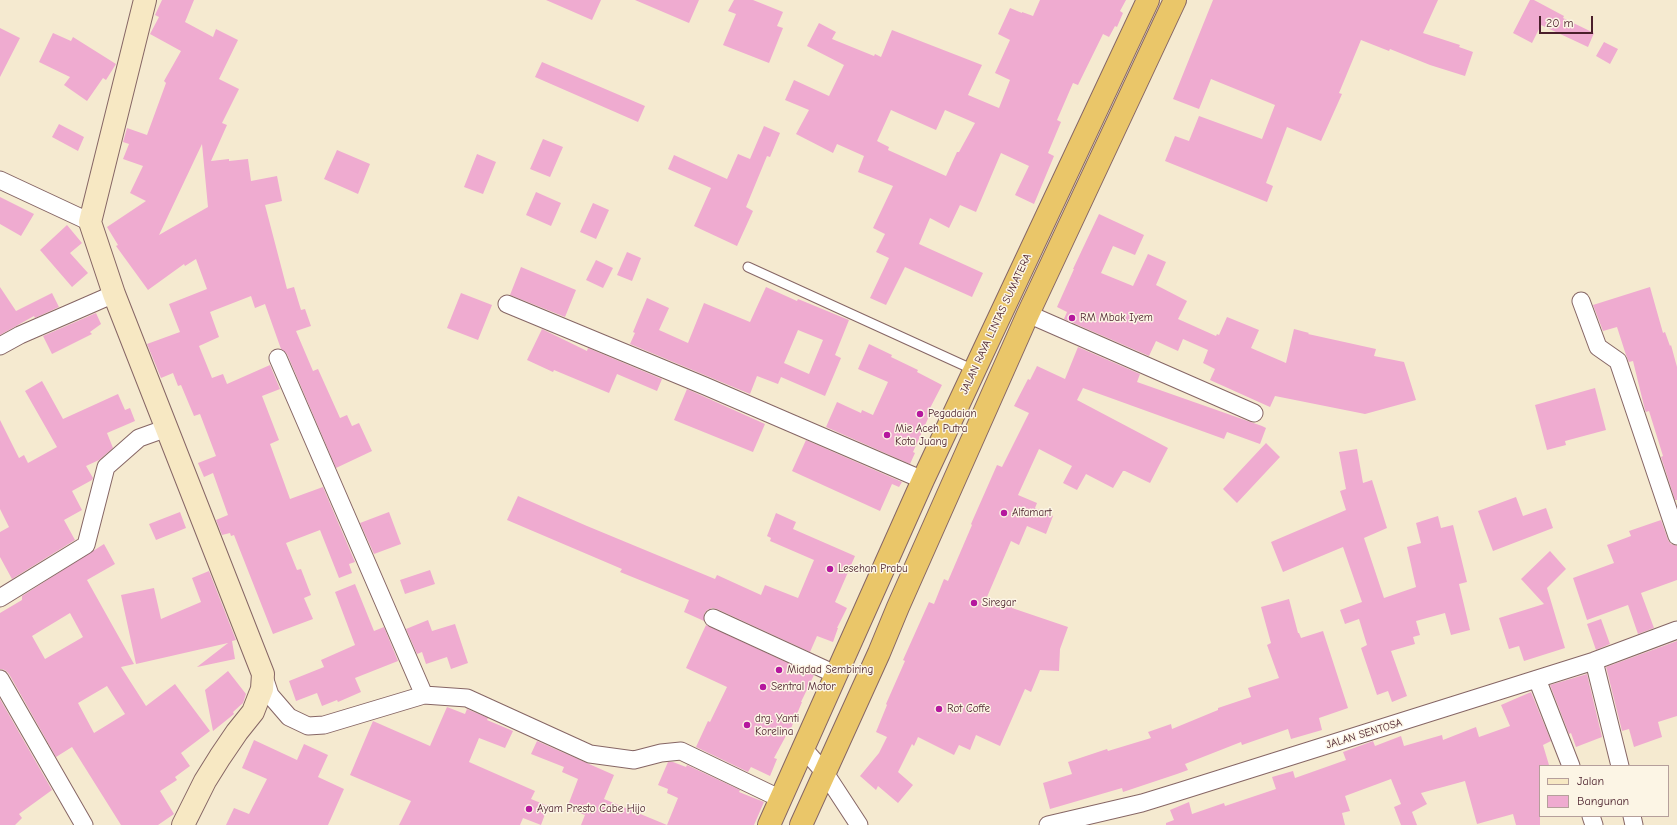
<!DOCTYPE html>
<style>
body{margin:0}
#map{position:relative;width:1677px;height:825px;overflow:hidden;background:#f5ead0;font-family:"Comic Neue",sans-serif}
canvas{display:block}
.legend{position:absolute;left:1539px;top:765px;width:130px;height:52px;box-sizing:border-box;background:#fcf5e5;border:1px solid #b59f9b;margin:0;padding:5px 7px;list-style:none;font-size:12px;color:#4a1f2b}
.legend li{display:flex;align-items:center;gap:8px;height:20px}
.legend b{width:20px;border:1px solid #b59f9b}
.scale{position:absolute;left:1539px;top:16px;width:54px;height:18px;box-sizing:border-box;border:2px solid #4a1f2b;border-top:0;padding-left:5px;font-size:12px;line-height:14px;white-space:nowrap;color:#4a1f2b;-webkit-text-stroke:3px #fcf5e5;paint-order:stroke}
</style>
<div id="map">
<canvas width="1677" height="825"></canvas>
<ul class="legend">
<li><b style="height:5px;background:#f7e8c3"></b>Jalan</li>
<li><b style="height:11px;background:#efabd0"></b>Bangunan</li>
</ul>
<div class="scale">20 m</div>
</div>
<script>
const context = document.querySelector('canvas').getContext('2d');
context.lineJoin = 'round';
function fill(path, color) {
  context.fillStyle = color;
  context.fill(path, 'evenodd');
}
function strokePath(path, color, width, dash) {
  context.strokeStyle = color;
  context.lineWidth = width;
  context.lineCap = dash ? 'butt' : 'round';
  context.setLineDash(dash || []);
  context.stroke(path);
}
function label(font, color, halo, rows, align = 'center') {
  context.font = font + ' "Comic Neue",sans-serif';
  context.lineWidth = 3;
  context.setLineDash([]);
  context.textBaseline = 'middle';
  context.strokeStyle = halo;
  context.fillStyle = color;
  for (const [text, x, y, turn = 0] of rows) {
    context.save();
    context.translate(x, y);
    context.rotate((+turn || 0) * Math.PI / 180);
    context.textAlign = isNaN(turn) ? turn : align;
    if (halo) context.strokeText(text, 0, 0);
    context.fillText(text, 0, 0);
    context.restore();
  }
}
fill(new Path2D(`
 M 162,0 L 194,0 L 185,22 L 213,37 L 216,29 L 238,40 L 219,79 L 239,89 L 222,123 L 227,125 L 211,161 L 229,159 L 229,161 L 248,159 L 251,181 L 277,176 L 282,201 L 265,205 L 287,289 L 294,287 L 301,310 L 305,309 L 311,326 L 296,331 L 313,371 L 318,369 L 340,418 L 347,415 L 352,426 L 359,423 L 372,451 L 336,468 L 287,354 L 281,349 L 265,304 L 255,308 L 251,296 L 210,312 L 219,337 L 199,346 L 212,378 L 223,374 L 227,384 L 270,365 L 280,389 L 262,396 L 279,440 L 270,444 L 290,499 L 323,487 L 355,562 L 349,564 L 352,573 L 339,578 L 320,530 L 286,543 L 297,570 L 301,569 L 311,595 L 304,598 L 313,619 L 273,634 L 234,535 L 231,536 L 230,533 L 222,535 L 216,520 L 228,515 L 213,473 L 204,477 L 198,463 L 216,456 L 200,414 L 194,416 L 181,385 L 178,386 L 173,373 L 161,378 L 147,344 L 180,332 L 169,304 L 207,289 L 196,259 L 185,266 L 184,264 L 148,290 L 116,246 L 118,245 L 107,227 L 146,201 L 130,193 L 143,166 L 123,159 L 129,144 L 123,142 L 127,128 L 147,135 L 166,83 L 164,81 L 181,51 L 150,34 L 159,17 L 155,15 ZM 202,144 L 208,207 L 159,235 Z
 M 546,0 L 601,0 L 592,20 Z
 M 635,0 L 699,0 L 689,23 Z
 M 734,0 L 753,0 L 783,12 L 777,26 L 783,28 L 769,63 L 723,45 L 736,14 L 728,11 Z
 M 1040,0 L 1126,0 L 1120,11 L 1123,13 L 1117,27 L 1115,26 L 1109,37 L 1103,34 L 1078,85 L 1073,83 L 1057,120 L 1061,122 L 1048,153 L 1054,156 L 1034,204 L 1015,195 L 1029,166 L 1001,153 L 976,212 L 960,205 L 949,228 L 930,218 L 919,244 L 983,273 L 972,297 L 905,267 L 886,305 L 870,298 L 889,258 L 876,252 L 885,234 L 873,228 L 893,186 L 858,172 L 864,156 L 837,144 L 833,153 L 796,134 L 809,110 L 785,100 L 794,80 L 829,96 L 844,65 L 807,46 L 819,23 L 836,32 L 832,39 L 874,56 L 875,54 L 881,57 L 892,30 L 982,65 L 968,95 L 999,108 L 1010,80 L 995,73 L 1010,40 L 998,34 L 1010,8 L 1022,13 L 1022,12 L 1033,16 ZM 891,110 L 936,130 L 945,110 L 975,123 L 959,152 L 957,152 L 946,176 L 888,150 L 889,147 L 877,141 Z
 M 1213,0 L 1438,0 L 1423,33 L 1460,45 L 1459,47 L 1473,52 L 1465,76 L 1430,65 L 1390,49 L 1389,51 L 1361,40 L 1339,93 L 1342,94 L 1321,141 L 1287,127 L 1266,183 L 1273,186 L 1267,202 L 1165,161 L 1175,136 L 1189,141 L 1199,116 L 1262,139 L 1275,105 L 1211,79 L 1199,109 L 1173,99 Z
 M 1530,0 L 1534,0 L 1564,16 L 1563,18 L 1594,33 L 1588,47 L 1541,25 L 1532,43 L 1513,33 Z
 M 0,28 L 20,38 L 0,77 Z
 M 53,33 L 71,41 L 73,37 L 116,64 L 106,80 L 103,78 L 87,101 L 64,85 L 70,77 L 39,62 Z
 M 1604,42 L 1618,49 L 1610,64 L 1596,56 Z
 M 542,62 L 645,106 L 638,122 L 535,77 Z
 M 59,124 L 84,137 L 78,151 L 52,137 Z
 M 764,126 L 780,133 L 770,157 L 767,156 L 746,207 L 753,211 L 737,246 L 694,226 L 711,188 L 668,169 L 674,155 L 727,179 L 738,154 L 750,159 Z
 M 543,139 L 563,147 L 550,177 L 530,169 Z
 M 337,150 L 370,164 L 358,194 L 324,179 Z
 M 477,154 L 496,162 L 483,194 L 464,187 Z
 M 536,192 L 561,203 L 551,226 L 526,215 Z
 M 0,197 L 34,214 L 21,236 L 0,224 Z
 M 593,203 L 609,210 L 596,239 L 580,232 Z
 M 1099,214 L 1144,235 L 1135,255 L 1113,246 L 1101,273 L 1133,286 L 1148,254 L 1166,262 L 1156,285 L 1187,301 L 1178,319 L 1216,336 L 1217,334 L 1219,335 L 1227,317 L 1259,330 L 1251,348 L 1286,363 L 1294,329 L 1309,333 L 1308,334 L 1376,349 L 1374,356 L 1404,362 L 1416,400 L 1365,414 L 1275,396 L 1270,407 L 1210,380 L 1215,369 L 1203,363 L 1208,350 L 1183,339 L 1178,351 L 1156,341 L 1149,356 L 1064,319 L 1067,312 L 1057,307 L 1074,269 L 1073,269 Z
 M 67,225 L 82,243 L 70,253 L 88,273 L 72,287 L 40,250 Z
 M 627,252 L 641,258 L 632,281 L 617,275 Z
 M 596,260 L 613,268 L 603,288 L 586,280 Z
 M 521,267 L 576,290 L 565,317 L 510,295 Z
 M 0,287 L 16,311 L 52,293 L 59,307 L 35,318 L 34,316 L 0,335 Z
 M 766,287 L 797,301 L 798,299 L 849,320 L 835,355 L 841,358 L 825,396 L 781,377 L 778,384 L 757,376 L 750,394 L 630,344 L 635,333 L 633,332 L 647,298 L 669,308 L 659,330 L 688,343 L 704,303 L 750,322 ZM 798,330 L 823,340 L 809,374 L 784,363 Z
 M 1650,287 L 1663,333 L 1665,332 L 1670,346 L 1671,345 L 1677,367 L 1677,500 L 1675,500 L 1661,457 L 1663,456 L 1649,411 L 1646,412 L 1645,410 L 1633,361 L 1629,362 L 1626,355 L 1617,327 L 1603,331 L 1593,305 Z
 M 461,293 L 492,305 L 478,340 L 447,328 Z
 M 96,313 L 101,324 L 90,332 L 92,334 L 52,354 L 43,336 Z
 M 542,329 L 587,351 L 588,348 L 662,379 L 657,391 L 617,374 L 609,393 L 554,370 L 553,372 L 527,360 Z
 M 869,344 L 892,355 L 891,357 L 918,370 L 917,372 L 942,385 L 928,412 L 930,414 L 913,452 L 915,453 L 910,464 L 826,427 L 837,402 L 861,413 L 862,410 L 873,415 L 888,382 L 858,369 Z
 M 1078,347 L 1140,374 L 1137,382 L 1262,426 L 1266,428 L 1260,444 L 1227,432 L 1224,439 L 1083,388 L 1077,400 L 1168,448 L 1150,483 L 1125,471 L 1123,471 L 1113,488 L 1086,474 L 1077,490 L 1063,483 L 1072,466 L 1039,449 L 1018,495 L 1037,503 L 1035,508 L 1053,516 L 1046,534 L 1027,526 L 1019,545 L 1011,541 L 987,597 L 1012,607 L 1012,608 L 1068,627 L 1060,649 L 1059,671 L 1040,670 L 1031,692 L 1025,689 L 1000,746 L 976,735 L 970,750 L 959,745 L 954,755 L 918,737 L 914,746 L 912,744 L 898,772 L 913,785 L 898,803 L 878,786 L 876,790 L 860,776 L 879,753 L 887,737 L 876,732 L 887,705 L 886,704 L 905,661 L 903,660 L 929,602 L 934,604 L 944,579 L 948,581 L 972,525 L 971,524 L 997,465 L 1002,467 L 1029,413 L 1014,406 L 1028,379 L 1030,380 L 1037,366 L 1065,379 Z
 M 42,381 L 63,419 L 118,394 L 125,410 L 130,408 L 135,421 L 107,433 L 113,448 L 99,460 L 86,466 L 93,478 L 92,480 L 72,491 L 82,510 L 64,520 L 75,540 L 12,579 L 0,557 L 0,532 L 9,527 L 0,509 L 0,420 L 19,458 L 24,455 L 28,463 L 57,447 L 25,391 Z
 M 1595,388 L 1606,430 L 1565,441 L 1566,445 L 1547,450 L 1535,405 Z
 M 687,389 L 765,424 L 753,452 L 674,420 Z
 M 806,440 L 902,482 L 899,487 L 892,484 L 880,511 L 792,471 Z
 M 1266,443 L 1280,457 L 1237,503 L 1223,489 Z
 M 1357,449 L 1363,483 L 1372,480 L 1387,528 L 1364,538 L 1384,598 L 1416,587 L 1407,547 L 1421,543 L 1416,523 L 1438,516 L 1441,528 L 1453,525 L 1467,582 L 1459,584 L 1470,630 L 1451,635 L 1445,613 L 1416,621 L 1420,635 L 1413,637 L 1415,644 L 1391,651 L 1407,696 L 1392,702 L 1388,691 L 1377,695 L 1361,648 L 1367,645 L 1359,619 L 1345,624 L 1340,610 L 1362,602 L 1343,547 L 1283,572 L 1271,542 L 1346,510 L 1340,491 L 1346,489 L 1339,452 Z
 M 518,496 L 587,526 L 715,579 L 717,575 L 761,595 L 765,585 L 798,598 L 814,560 L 770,541 L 771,538 L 767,536 L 776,513 L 796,522 L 793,529 L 855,556 L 835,602 L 847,608 L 837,628 L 838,628 L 833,642 L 817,636 L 810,652 L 717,609 L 712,608 L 707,610 L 704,614 L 704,621 L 684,612 L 689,600 L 620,572 L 622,569 L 507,520 Z
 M 1516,497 L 1523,516 L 1546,508 L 1553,528 L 1493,551 L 1478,511 Z
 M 180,512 L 186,528 L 156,540 L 149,524 Z
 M 389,512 L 401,544 L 374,554 L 360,523 Z
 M 1661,520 L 1668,540 L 1671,544 L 1677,546 L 1677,580 L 1641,593 L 1654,628 L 1638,634 L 1628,605 L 1587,620 L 1573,578 L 1614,563 L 1607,545 L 1631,536 L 1629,531 Z
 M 104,544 L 115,564 L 87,580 L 134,664 L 121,667 L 146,706 L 175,684 L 210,731 L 181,753 L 190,766 L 175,777 L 177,780 L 160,791 L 174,814 L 158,825 L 121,825 L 72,747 L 56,757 L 9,674 L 5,670 L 0,669 L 0,613 L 22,600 L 22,596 ZM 70,613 L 83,637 L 45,659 L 32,636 ZM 107,686 L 125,714 L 94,733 L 78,703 Z
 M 1550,551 L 1566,569 L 1547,588 L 1565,648 L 1524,661 L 1519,646 L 1509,649 L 1499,618 L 1544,604 L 1521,579 Z
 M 430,570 L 435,584 L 405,594 L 400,580 Z
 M 209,571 L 236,640 L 232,641 L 235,659 L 197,667 L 228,643 L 136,664 L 121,595 L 154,588 L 161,619 L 201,602 L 192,578 Z
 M 355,584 L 374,631 L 384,627 L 398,661 L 355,678 L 361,692 L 338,702 L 337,700 L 322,706 L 317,693 L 296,701 L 289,681 L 324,667 L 321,660 L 355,645 L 335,592 Z
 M 1289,599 L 1298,633 L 1299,633 L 1301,638 L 1323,631 L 1348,708 L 1319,718 L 1322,730 L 1291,739 L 1288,729 L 1242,745 L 1241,742 L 1185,764 L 1188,770 L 1177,774 L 1123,792 L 1122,788 L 1050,809 L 1043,783 L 1072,774 L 1068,762 L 1107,749 L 1108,751 L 1151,738 L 1148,732 L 1171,724 L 1172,729 L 1218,710 L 1218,708 L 1251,697 L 1248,688 L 1279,678 L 1267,645 L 1271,643 L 1261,607 Z
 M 1601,619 L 1610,644 L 1596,650 L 1587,624 Z
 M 428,620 L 432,631 L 455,624 L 468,663 L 451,669 L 447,657 L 426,664 L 422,652 L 417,654 L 406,629 Z
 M 706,625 L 814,675 L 801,702 L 802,702 L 789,733 L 788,732 L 774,758 L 777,759 L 770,776 L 751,767 L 748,772 L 696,747 L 708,721 L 710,722 L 727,687 L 686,668 Z
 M 1677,641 L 1677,716 L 1658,722 L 1662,737 L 1634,747 L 1629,729 L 1622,731 L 1606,667 Z
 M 228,671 L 246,694 L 243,703 L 233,712 L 234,714 L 213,731 L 205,690 Z
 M 1587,674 L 1602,737 L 1576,747 L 1571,733 L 1569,734 L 1550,685 Z
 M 1531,692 L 1551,741 L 1543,745 L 1549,765 L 1540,766 L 1540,825 L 1516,825 L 1513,814 L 1477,824 L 1465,781 L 1421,793 L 1427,804 L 1412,812 L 1417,825 L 1401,825 L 1394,807 L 1401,804 L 1391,779 L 1345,796 L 1350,811 L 1342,813 L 1345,825 L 1166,825 L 1166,823 L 1174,820 L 1170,810 L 1189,802 L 1192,814 L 1224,803 L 1225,806 L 1276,789 L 1272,777 L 1293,771 L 1295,778 L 1346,760 L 1343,752 L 1373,741 L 1375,746 L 1401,736 L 1404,746 L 1442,735 L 1443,740 L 1476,727 L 1479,737 L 1510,726 L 1501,705 Z
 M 0,699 L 52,790 L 19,814 L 22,818 L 15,825 L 0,825 Z
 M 447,707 L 465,714 L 467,709 L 488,718 L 487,720 L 513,731 L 505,748 L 479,738 L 469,762 L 535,791 L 531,799 L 548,806 L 541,825 L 523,818 L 520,825 L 399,825 L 411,801 L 350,775 L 373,721 L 430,746 Z
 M 254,740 L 297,760 L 304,744 L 328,755 L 318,777 L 344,789 L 328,825 L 226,825 L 234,808 L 249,814 L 267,779 L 242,768 Z
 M 537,741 L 614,775 L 604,799 L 667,825 L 581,825 L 585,815 L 567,808 L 578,779 L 562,772 L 564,767 L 531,754 Z
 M 668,762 L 673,762 L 686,767 L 687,765 L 740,790 L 739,792 L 764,802 L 754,825 L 667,825 L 678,798 L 667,793 L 668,789 L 658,785 Z`), '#efabd0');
const lane = new Path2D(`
 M 748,267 L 974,370`);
const street = new Path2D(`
 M 0,180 L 90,222
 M 1581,301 L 1598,347 L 1618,361 L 1677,536
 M 507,304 L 705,386 L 923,480
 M 1028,314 L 1254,413
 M 0,346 L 20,335 L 114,294
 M 278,358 L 424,695
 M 0,598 L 86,545 L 106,467 L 139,438 L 167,428
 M 713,618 L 837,675
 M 1594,661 L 1620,766
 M 263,674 L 270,695 L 289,717 L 308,726 L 324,725 L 424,695 L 467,698 L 590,754 L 634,760 L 661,753 L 681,751 L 781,799
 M 0,679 L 84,825
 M 1537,679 L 1571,766
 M 803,748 L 825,773 L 859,825
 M 1591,816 L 1594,825
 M 1632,816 L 1634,825
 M 1048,825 L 1142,803 L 1181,791 L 1594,661 L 1677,630`);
const secondary = new Path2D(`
 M 145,0 L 90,222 L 114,294 L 263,674 L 262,689 L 253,712 L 237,732 L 220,757 L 205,781 L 183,825`);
const highway = new Path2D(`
 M 769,825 L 923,480 L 1148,0
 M 801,825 L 879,653 L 898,607 L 1028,314 L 1175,0`);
strokePath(lane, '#866665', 11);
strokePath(street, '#866665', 19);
strokePath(secondary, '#866665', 24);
strokePath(highway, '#866665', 24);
strokePath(lane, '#fff', 9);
strokePath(street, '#fff', 17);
strokePath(secondary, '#f7e8c3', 22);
strokePath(highway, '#eac669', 22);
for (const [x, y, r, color] of [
 [1072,318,4,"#b5179e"],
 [920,414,4,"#b5179e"],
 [887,435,4,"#b5179e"],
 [1004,513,4,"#b5179e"],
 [830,569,4,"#b5179e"],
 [974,603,4,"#b5179e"],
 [779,670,4,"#b5179e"],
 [763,687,4,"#b5179e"],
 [939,709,4,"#b5179e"],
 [747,725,4,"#b5179e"],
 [529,809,4,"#b5179e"]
]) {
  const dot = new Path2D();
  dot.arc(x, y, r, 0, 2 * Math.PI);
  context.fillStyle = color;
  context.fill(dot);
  strokePath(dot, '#fcf5e5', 1.5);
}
label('11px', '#4a1f2b', '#fcf5e5', [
 ["RM Mbak Iyem",1080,318],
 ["Pegadaian",928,414],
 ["Mie Aceh Putra",895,429],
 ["Kota Juang",895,442],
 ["Alfamart",1012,513],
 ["Lesehan Prabu",838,569],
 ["Siregar",982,603],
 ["Miqdad Sembiring",787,670],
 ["Sentral Motor",771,687],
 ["Rot Coffe",947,709],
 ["drg. Yanti",755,719],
 ["Korelina",755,732],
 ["Ayam Presto Cabe Hijo",537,809]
], 'left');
label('11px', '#4a1f2b', '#fcf5e5', [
 ["JALAN RAYA LINTAS SUMATERA",996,324,-65],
 ["JALAN SENTOSA",1364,734,-17]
]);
</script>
